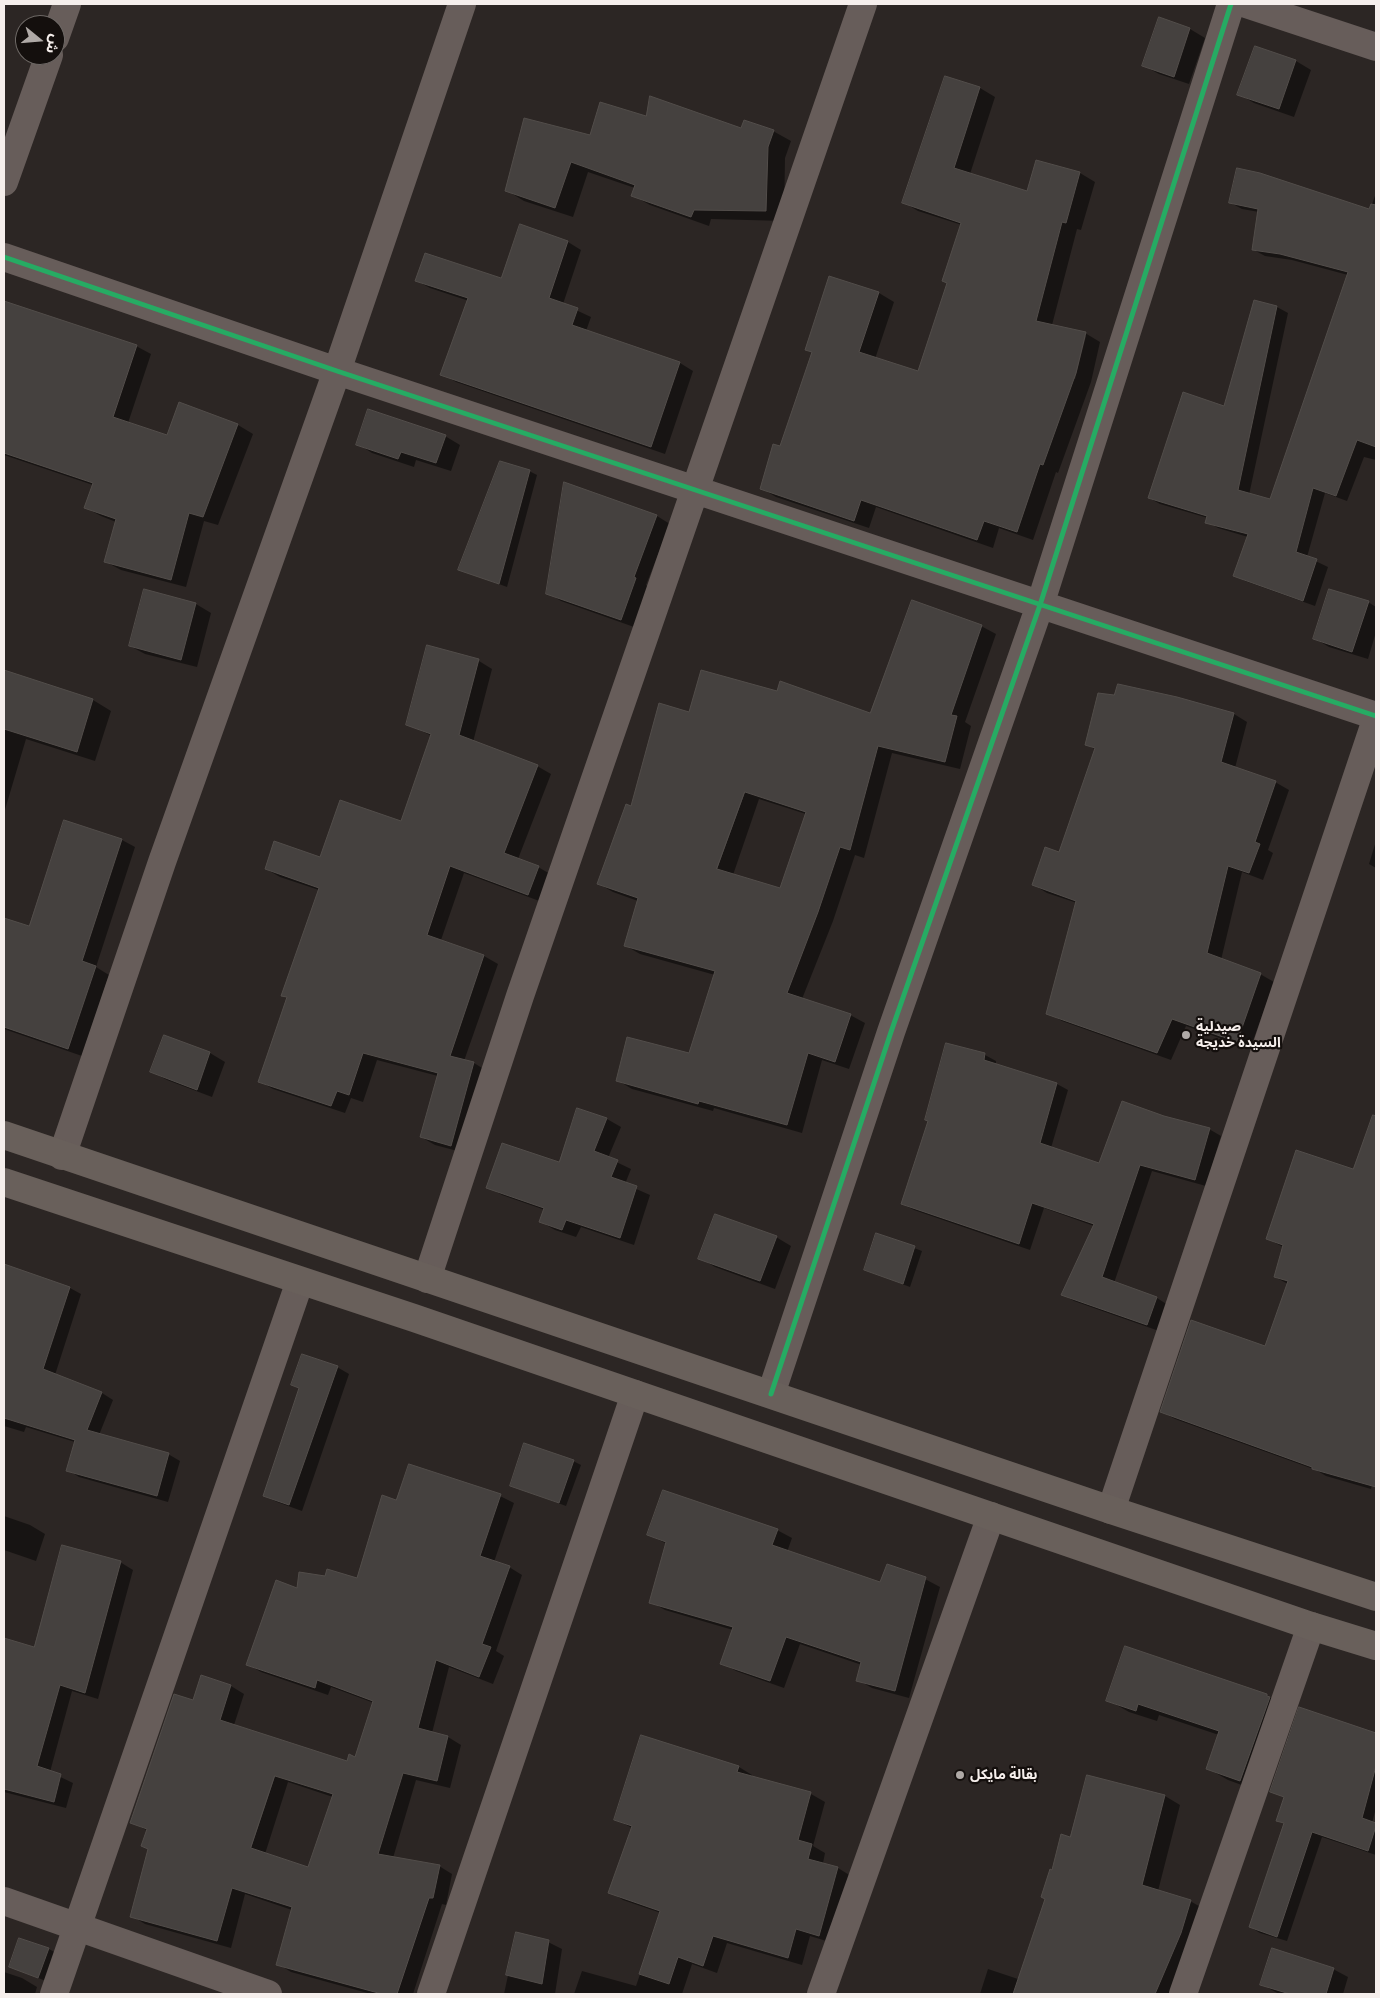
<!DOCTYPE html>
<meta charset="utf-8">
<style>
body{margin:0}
#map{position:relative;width:1380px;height:1998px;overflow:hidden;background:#2c2624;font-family:Roboto,"Noto Sans Arabic",sans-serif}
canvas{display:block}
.frame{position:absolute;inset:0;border:5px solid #f6efec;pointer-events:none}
.north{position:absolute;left:15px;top:15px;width:50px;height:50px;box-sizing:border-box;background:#140f0d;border:1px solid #6e6966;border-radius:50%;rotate:107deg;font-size:14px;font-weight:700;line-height:20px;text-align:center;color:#f6efec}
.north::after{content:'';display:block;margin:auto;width:18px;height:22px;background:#afa9a6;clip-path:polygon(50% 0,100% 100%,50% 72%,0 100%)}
</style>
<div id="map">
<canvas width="1380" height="1998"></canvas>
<div class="frame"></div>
<div class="north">ش</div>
</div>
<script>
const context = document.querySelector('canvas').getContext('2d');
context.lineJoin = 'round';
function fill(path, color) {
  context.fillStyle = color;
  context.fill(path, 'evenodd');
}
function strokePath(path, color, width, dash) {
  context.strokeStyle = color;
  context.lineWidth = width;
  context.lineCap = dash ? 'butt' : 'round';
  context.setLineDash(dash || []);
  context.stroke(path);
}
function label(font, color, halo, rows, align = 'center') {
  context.font = font + ' Roboto,"Noto Sans Arabic",sans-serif';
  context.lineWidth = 4.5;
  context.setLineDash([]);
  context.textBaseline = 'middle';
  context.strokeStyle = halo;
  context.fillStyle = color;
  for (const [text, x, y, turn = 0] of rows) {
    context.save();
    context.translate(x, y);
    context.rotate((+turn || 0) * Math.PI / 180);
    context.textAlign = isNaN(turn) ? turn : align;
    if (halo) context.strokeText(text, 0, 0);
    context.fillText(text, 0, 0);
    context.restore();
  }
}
fill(new Path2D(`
 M 1190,29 L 1205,38 L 1189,84 L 1159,74 L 1144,66 Z
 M 1256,47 L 1296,61 L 1311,70 L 1294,117 L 1254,103 L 1239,94 Z
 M 945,77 L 980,88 L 995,97 L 970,174 L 1028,193 L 1080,173 L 1095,182 L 1081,230 L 1077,229 L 1052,325 L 1085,333 L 1100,342 L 1091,382 L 1058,473 L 1056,472 L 1033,540 L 999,528 L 993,548 L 876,507 L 869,528 L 776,497 L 761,488 L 781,448 L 813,353 L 807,349 L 830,277 L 879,293 L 894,302 L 875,359 L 918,373 L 949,283 L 962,225 L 918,211 L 903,202 ZM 1083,336 L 1086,336 L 1075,379 L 1073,379 Z
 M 647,118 L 773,131 L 791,141 L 785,158 L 784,221 L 711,219 L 709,226 L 650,205 L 632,195 L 635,188 L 588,172 L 573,217 L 524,201 L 506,190 L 591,137 Z
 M 1376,193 L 1376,460 L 1364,457 L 1347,501 L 1325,493 L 1307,557 L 1328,567 L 1315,606 L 1245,581 L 1234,575 L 1248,537 L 1218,528 L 1207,522 L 1208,518 L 1160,504 L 1149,498 L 1225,408 L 1277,307 L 1288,313 L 1249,495 L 1271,501 L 1348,275 L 1292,260 L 1265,256 L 1254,250 L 1259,212 L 1242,209 L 1231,203 L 1370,210 Z
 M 520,225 L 568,242 L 581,250 L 563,304 L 591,317 L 586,331 L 680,363 L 693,371 L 665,454 L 456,382 L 442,374 L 469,301 L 430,288 L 417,281 L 502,280 Z
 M 4,302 L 136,346 L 151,354 L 128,423 L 168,436 L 180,404 L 238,425 L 253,434 L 218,525 L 204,521 L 186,587 L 121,570 L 106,562 L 116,522 L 101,516 L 86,508 L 93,485 L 4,455 Z
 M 445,436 L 460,445 L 451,471 L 416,460 L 414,467 L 372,453 L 358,444 Z
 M 529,471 L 537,475 L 507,587 L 459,569 Z
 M 565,484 L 657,516 L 670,524 L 646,585 L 648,587 L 634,627 L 561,601 L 548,593 Z
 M 1368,602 L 1376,607 L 1376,632 L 1368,659 L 1329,647 L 1314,638 Z
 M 196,604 L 211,613 L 197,667 L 145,654 L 130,646 Z
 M 981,626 L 996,634 L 965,722 L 971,726 L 960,769 L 892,753 L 864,858 L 855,855 L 833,921 L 802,999 L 850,1015 L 865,1023 L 849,1069 L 822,1060 L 802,1133 L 714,1108 L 713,1111 L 632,1089 L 617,1080 L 689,1054 L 715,975 L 640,954 L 626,946 L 638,901 L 613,892 L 599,884 L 632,808 L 690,713 L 777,693 L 871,715 ZM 759,799 L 806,814 L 780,889 L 733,875 Z
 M 428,647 L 479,661 L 492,669 L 473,742 L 537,766 L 551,774 L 518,859 L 538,867 L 552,875 L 542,902 L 464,873 L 441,940 L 484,956 L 498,964 L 464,1061 L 474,1063 L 487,1071 L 465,1153 L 435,1145 L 421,1137 L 438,1076 L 377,1060 L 363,1102 L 351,1098 L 345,1113 L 273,1089 L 259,1081 L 288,998 L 283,995 L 319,890 L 280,877 L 266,869 L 320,858 L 402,823 L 432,736 L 407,724 Z
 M 4,671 L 93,700 L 111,711 L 95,761 L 26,739 L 4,813 Z
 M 1177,698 L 1234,714 L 1247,722 L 1235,768 L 1275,782 L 1289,790 L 1268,850 L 1273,853 L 1263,880 L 1242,872 L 1221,960 L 1260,974 L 1274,982 L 1250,1049 L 1186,1026 L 1171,1060 L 1062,1021 L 1048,1013 L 1077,903 L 1047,893 L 1034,885 L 1060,854 L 1096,750 L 1086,744 Z
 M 122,840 L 135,847 L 96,967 L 109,975 L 82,1056 L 4,1029 L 4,920 L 30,928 Z
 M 1376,841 L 1376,868 L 1369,864 Z
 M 164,1037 L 210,1053 L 225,1062 L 212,1097 L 167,1080 L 152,1072 Z
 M 947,1045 L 985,1055 L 996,1061 L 996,1065 L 1057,1084 L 1068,1090 L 1051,1148 L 1100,1164 L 1164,1117 L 1209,1129 L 1221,1136 L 1206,1186 L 1152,1171 L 1114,1283 L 1157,1298 L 1168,1305 L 1159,1331 L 1074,1301 L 1062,1294 L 1094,1226 L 1044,1208 L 1030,1250 L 914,1210 L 902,1204 L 929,1121 Z
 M 578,1109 L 607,1119 L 621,1127 L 608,1158 L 631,1169 L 625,1184 L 650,1195 L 634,1245 L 581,1227 L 576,1237 L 555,1230 L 541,1222 L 545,1210 L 502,1195 L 488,1187 L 560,1164 Z
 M 1371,1124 L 1376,1126 L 1376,1469 L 1371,1489 L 1326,1476 L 1316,1470 L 1175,1419 L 1162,1412 L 1266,1347 L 1288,1284 L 1275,1277 L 1283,1247 L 1268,1239 L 1354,1170 Z
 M 877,1234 L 922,1251 L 910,1287 L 865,1270 Z
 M 776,1237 L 791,1246 L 775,1289 L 715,1267 L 700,1258 Z
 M 6,1267 L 70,1288 L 81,1294 L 55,1375 L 102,1393 L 113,1400 L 99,1435 L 168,1454 L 180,1461 L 168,1502 L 79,1477 L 68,1470 L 75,1442 L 26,1427 L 24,1432 L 4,1426 L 4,1274 Z
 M 337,1367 L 349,1374 L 302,1511 L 277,1502 L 264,1496 L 300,1389 L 293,1385 Z
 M 573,1461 L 581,1465 L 566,1506 L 512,1486 Z
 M 500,1496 L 514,1503 L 494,1562 L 509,1567 L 522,1575 L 496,1651 L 504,1656 L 493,1684 L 449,1667 L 432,1733 L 448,1737 L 461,1745 L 450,1788 L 416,1780 L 393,1858 L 439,1866 L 452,1874 L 446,1905 L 442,1904 L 413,1994 L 371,1994 L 291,1972 L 278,1964 L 292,1910 L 245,1894 L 231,1948 L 145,1924 L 132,1916 L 149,1849 L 148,1831 L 131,1822 L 194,1702 L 231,1686 L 244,1694 L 234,1725 L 347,1762 L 356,1758 L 374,1703 L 331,1687 L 328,1695 L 261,1672 L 247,1664 L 298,1590 L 326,1577 L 358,1579 L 397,1502 ZM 288,1782 L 333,1797 L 309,1868 L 265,1854 Z
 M 4,1516 L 30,1525 L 45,1534 L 36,1561 L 4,1550 Z
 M 777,1530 L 792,1538 L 787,1552 L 881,1584 L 925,1579 L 940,1587 L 909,1698 L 872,1688 L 858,1680 L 862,1665 L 800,1644 L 784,1688 L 736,1671 L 722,1663 L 733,1630 L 665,1610 L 651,1602 L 667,1544 L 649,1535 Z
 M 120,1562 L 133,1570 L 98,1699 L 72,1691 L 50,1772 L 73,1783 L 66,1808 L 4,1792 L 4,1638 L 35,1648 Z
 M 1267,1695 L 1287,1707 L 1261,1792 L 1228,1780 L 1207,1768 L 1219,1735 L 1159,1715 L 1157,1721 L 1129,1712 L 1108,1700 Z
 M 1300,1709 L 1376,1734 L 1376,1808 L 1372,1823 L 1376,1824 L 1376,1855 L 1322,1837 L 1287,1941 L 1260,1933 L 1250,1927 L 1285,1824 L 1278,1820 L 1285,1798 L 1271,1791 Z
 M 642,1737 L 739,1767 L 752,1775 L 752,1778 L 811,1794 L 825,1802 L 813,1846 L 825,1853 L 823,1863 L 838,1868 L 851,1876 L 833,1943 L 810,1936 L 802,1965 L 727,1943 L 717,1973 L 692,1964 L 682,1994 L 574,1994 L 582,1971 L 636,1986 L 661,1913 L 623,1900 L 610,1892 L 632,1828 L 615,1819 Z
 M 1165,1796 L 1180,1805 L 1158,1891 L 1190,1901 L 1206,1910 L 1174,1994 L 1085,1994 L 1105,1920 L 1052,1871 Z
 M 517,1933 L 548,1942 L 562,1949 L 555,1994 L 504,1994 Z
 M 49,1949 L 56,1953 L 46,1981 L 10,1967 Z
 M 988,1969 L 1036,1985 L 1048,1992 L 1047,1994 L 980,1994 Z
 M 1333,1969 L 1348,1977 L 1343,1994 L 1279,1994 L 1261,1984 Z
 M 4,1972 L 22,1978 L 37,1987 L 35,1994 L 4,1994 Z`), '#0007');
const building = new Path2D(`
 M 1159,17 L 1190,28 L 1174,77 L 1142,66 Z
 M 1255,46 L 1296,60 L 1279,109 L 1237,95 Z
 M 945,76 L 980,87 L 954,168 L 1027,191 L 1036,160 L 1080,172 L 1066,223 L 1062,222 L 1036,321 L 1086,332 L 1076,373 L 1043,465 L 1040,464 L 1017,532 L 984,521 L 977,540 L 861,500 L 854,521 L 760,489 L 773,444 L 780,446 L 812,352 L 805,350 L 829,276 L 879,292 L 859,352 L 918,371 L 947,283 L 942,281 L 961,223 L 902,203 Z
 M 650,96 L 741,128 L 744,120 L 774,130 L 768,147 L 766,211 L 694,210 L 691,217 L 631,196 L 635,185 L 571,162 L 555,208 L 505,191 L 524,118 L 590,135 L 600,102 L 646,116 Z
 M 1237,168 L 1260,173 L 1369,209 L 1371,204 L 1376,205 L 1376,447 L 1357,440 L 1336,496 L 1313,488 L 1296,552 L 1317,559 L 1303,601 L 1233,576 L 1248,534 L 1205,523 L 1207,516 L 1148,498 L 1183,392 L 1224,406 L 1254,300 L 1277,306 L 1238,490 L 1270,499 L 1348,272 L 1280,254 L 1252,250 L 1258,209 L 1229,203 Z
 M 520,224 L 568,241 L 549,298 L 578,308 L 572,325 L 680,362 L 651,447 L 440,375 L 468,298 L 415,281 L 425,253 L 501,278 Z
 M 4,301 L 137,345 L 113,417 L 167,435 L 179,402 L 238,424 L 203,517 L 189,513 L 171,580 L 104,562 L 116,519 L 84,508 L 93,483 L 4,453 Z
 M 368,409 L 446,435 L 436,463 L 401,452 L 398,459 L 356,445 Z
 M 500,461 L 530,470 L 499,584 L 458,570 Z
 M 564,482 L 657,515 L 634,577 L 636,578 L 621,620 L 546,594 Z
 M 144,589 L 196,603 L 181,660 L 129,646 Z
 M 1329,589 L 1369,601 L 1352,652 L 1313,639 Z
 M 912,600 L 982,625 L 951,715 L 957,716 L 945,762 L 878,746 L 850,850 L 840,847 L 818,912 L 787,993 L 851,1014 L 835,1062 L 808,1053 L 787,1125 L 699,1101 L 698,1104 L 616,1081 L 627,1037 L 689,1053 L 715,971 L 624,946 L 638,898 L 597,884 L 626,804 L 631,806 L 659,703 L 689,712 L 701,670 L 777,691 L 780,681 L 870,713 ZM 745,792 L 806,812 L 780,888 L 717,869 Z
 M 427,645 L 479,659 L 459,735 L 538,765 L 504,853 L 539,866 L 528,895 L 450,866 L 427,935 L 484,955 L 450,1056 L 474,1062 L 451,1146 L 420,1137 L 438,1073 L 363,1053 L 349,1095 L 337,1091 L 331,1106 L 258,1082 L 287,997 L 281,996 L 319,888 L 265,869 L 274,841 L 320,857 L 340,800 L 401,821 L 431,734 L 406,725 Z
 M 4,670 L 93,699 L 77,752 L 4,729 Z
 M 1118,684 L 1177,697 L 1234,713 L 1221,762 L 1276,781 L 1255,842 L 1260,844 L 1249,873 L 1228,866 L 1207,953 L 1261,973 L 1237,1042 L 1172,1019 L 1157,1053 L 1046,1014 L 1076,901 L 1032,885 L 1045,847 L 1059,852 L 1095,748 L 1085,745 L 1098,693 L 1114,695 Z
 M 64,820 L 122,839 L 82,961 L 96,966 L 68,1049 L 4,1027 L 4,918 L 29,926 Z
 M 164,1035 L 210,1052 L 197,1090 L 150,1072 Z
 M 946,1043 L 985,1053 L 984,1060 L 1057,1083 L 1040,1143 L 1099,1163 L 1122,1101 L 1164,1116 L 1210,1128 L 1195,1180 L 1140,1165 L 1102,1277 L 1157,1297 L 1147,1325 L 1061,1295 L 1094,1224 L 1032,1203 L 1019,1244 L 901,1204 L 928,1121 L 925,1120 Z
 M 577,1108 L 607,1118 L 594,1151 L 618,1160 L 611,1177 L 637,1186 L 620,1238 L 566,1220 L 562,1230 L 539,1222 L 544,1208 L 486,1188 L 502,1143 L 559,1162 Z
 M 1373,1115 L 1376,1116 L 1376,1487 L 1312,1469 L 1312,1467 L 1160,1412 L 1191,1320 L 1265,1346 L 1288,1281 L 1274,1277 L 1283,1245 L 1266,1239 L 1296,1150 L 1353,1169 Z
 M 715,1214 L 777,1236 L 760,1281 L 698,1259 Z
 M 876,1233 L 915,1246 L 903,1284 L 864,1270 Z
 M 4,1264 L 70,1287 L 43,1369 L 102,1392 L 87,1430 L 169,1453 L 157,1496 L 66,1471 L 75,1440 L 4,1418 Z
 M 302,1354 L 338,1366 L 289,1505 L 263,1496 L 299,1388 L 291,1385 Z
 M 524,1443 L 574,1460 L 559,1503 L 510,1486 Z
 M 409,1464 L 501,1494 L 480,1556 L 510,1566 L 482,1644 L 491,1647 L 479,1677 L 436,1660 L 418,1728 L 448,1736 L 437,1781 L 403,1773 L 378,1854 L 440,1865 L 433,1898 L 429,1898 L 397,1994 L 382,1994 L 276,1965 L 292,1907 L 232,1888 L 217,1941 L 130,1917 L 148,1849 L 141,1846 L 147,1829 L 130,1823 L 174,1694 L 193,1700 L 201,1675 L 231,1685 L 220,1720 L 347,1761 L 349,1754 L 355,1757 L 373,1701 L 317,1680 L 315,1688 L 246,1665 L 276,1580 L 297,1588 L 299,1572 L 325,1576 L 327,1569 L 357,1578 L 382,1495 L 396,1500 ZM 275,1776 L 333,1794 L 308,1867 L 251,1848 Z
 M 663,1490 L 778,1529 L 772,1545 L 880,1582 L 887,1564 L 926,1577 L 895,1691 L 856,1681 L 861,1662 L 786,1637 L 770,1681 L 720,1664 L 733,1627 L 649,1603 L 666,1542 L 647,1535 Z
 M 62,1545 L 121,1561 L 85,1693 L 60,1685 L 37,1766 L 61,1774 L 54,1802 L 4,1789 L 4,1638 L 34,1647 Z
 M 1125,1646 L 1267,1694 L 1267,1696 L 1270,1697 L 1240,1781 L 1206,1769 L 1219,1731 L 1138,1704 L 1136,1711 L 1106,1701 Z
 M 1299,1707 L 1376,1733 L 1376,1766 L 1362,1818 L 1376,1823 L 1376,1826 L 1368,1851 L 1312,1832 L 1277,1937 L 1249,1927 L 1284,1823 L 1276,1821 L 1284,1797 L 1270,1792 Z
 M 641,1735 L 739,1766 L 737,1772 L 811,1792 L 798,1840 L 812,1844 L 808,1859 L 838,1867 L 819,1936 L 796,1929 L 788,1958 L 713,1936 L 703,1966 L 678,1957 L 669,1984 L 639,1974 L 660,1911 L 608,1893 L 632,1826 L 614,1820 Z
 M 1087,1775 L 1165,1795 L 1142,1885 L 1191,1900 L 1181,1933 L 1155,1994 L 1013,1994 L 1045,1899 L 1041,1897 L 1050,1869 L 1052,1870 L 1061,1834 L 1070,1837 Z
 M 516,1932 L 549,1940 L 542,1984 L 506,1975 Z
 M 19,1938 L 49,1948 L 38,1978 L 9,1967 Z
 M 1272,1948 L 1334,1968 L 1326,1994 L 1290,1994 L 1260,1985 Z`);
fill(building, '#45413f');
strokePath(building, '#524d4a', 1);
strokePath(new Path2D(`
 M 1246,4 L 1376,47
 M 55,38 L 67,4
 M 4,182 L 49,55
 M 4,257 L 337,371 L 1376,716
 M 62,1156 L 162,862 L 337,371 L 462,4
 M 427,1279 L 520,996 L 863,4
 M 771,1394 L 891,1032 L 1040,605 L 1231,4
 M 1111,1510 L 1376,720
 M 4,1901 L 268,1994
 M 54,1994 L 300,1281
 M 431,1994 L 635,1394
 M 821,1994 L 991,1516
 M 1183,1994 L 1311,1626`), '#675d5a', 28);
strokePath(new Path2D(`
 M 4,1135 L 1111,1510 L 1376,1597
 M 4,1182 L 414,1318 L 1311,1626 L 1376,1646`), '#69605b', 28);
strokePath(new Path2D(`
 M 4,257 L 337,371 L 1376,716
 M 771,1394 L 891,1032 L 1040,605 L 1231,4`), '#26ab63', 5);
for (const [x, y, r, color] of [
 [1186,1035,5,"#afa9a6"],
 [960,1775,5,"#afa9a6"]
]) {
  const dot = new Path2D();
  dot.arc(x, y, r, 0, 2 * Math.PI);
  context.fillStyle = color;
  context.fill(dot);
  strokePath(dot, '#140f0d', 2);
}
label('bold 14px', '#f6efec', '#140f0d', [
 ["صيدلية",1196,1027],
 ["السيدة خديجة",1196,1043],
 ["بقالة مايكل",970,1775]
], 'left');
</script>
